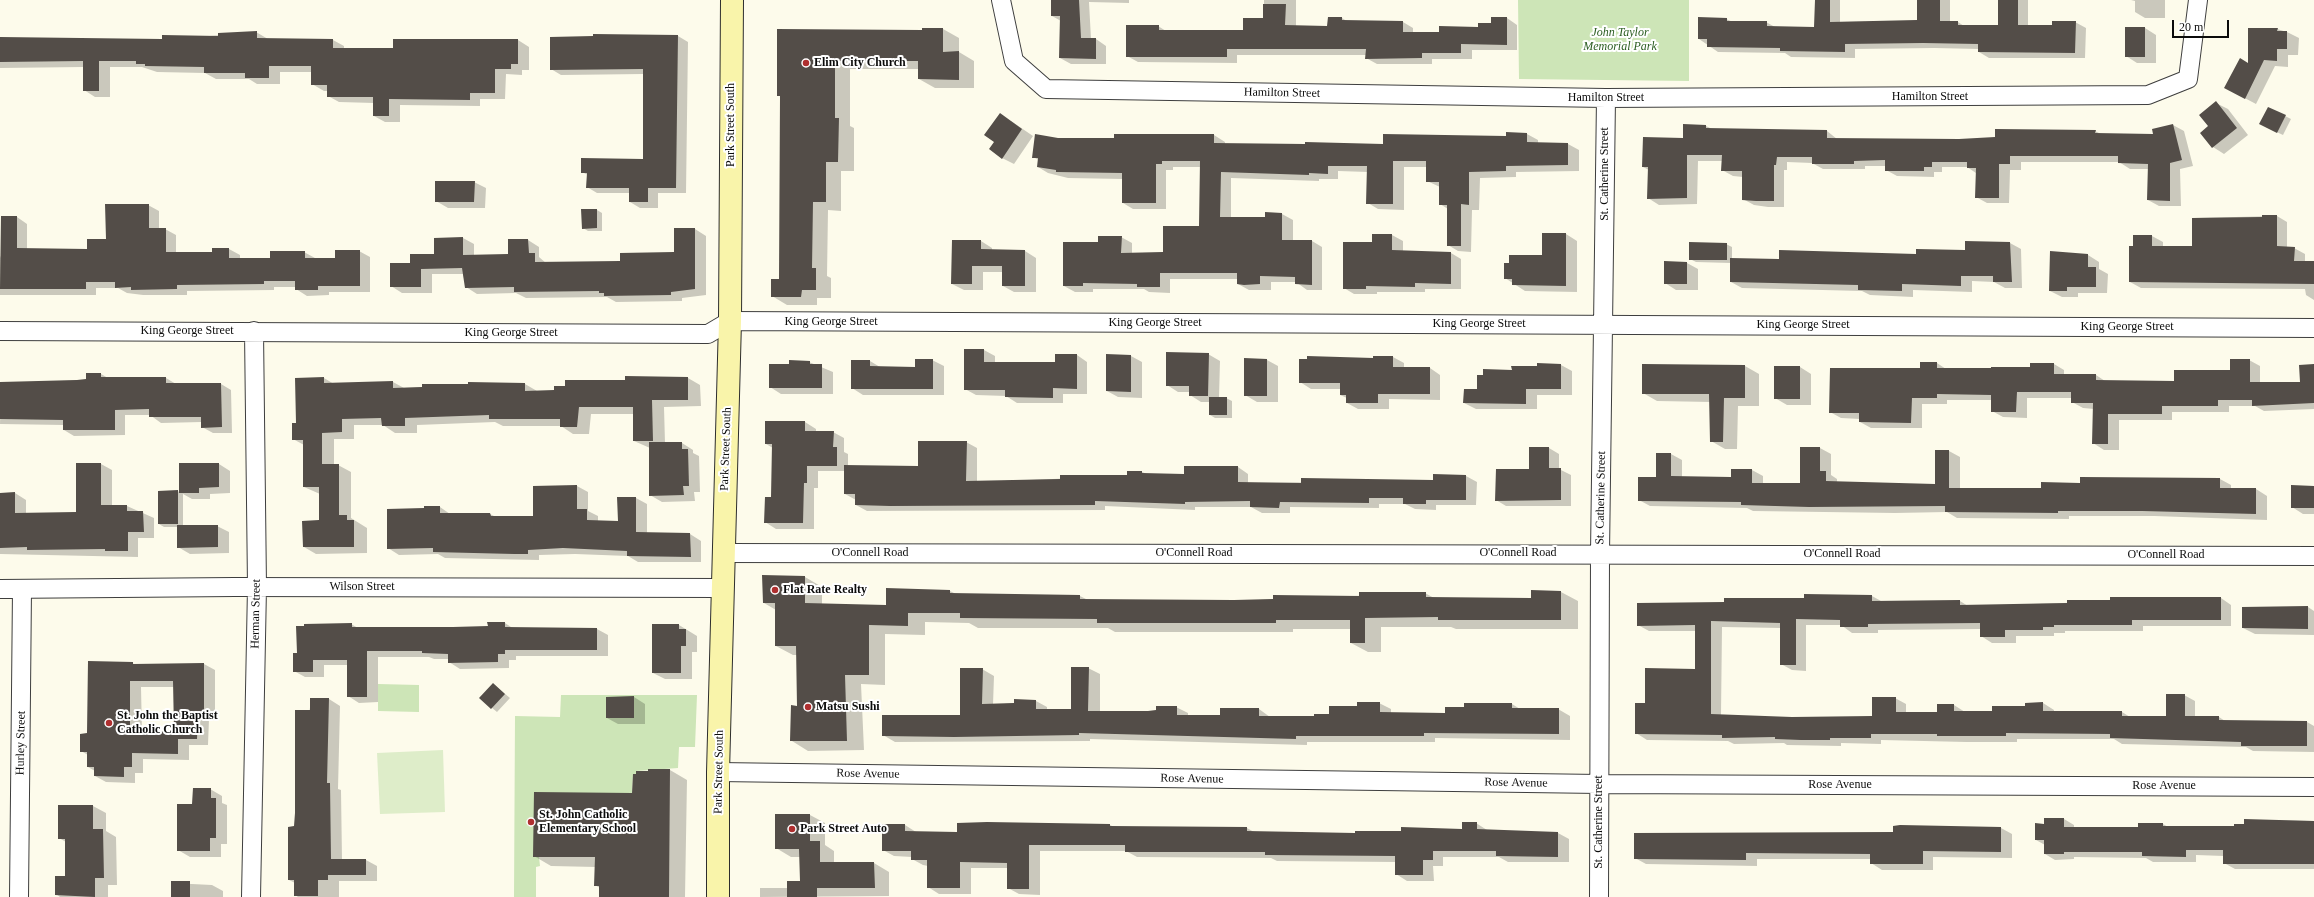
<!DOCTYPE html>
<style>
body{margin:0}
#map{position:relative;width:2314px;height:897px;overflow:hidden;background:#fdfbeb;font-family:"Times New Roman",serif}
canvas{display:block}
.scale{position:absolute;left:2172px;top:20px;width:57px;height:18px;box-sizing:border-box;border:2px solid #0b0b0b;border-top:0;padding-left:5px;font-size:12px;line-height:14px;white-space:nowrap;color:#0b0b0b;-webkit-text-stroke:3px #fff;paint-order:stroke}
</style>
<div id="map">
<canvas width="2314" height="897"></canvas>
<div class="scale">20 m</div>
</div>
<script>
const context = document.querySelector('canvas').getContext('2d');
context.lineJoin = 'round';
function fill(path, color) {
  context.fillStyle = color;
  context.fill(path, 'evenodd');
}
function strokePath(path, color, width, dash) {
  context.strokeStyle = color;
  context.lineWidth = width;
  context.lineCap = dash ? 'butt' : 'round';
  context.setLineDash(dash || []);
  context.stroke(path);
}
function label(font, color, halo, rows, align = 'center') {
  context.font = font + ' "Times New Roman",serif';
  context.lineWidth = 4;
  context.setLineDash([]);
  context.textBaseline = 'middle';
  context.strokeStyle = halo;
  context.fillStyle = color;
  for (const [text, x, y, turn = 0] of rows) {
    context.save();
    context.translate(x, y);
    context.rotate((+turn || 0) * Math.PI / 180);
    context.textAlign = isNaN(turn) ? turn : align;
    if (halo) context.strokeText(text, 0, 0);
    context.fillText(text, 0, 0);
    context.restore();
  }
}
fill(new Path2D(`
 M 1518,0 L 1689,0 L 1689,81 L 1519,79 Z
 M 378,684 L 419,685 L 419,712 L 378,711 Z
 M 561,695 L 697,695 L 695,747 L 679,747 L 678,768 L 636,771 L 636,774 L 633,775 L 632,793 L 533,857 L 539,857 L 540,866 L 536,867 L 536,897 L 514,897 L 515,716 L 560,717 Z`), '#cde5b7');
fill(new Path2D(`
 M 443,750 L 445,812 L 380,814 L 377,753 Z`), '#deedc9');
fill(new Path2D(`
 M 1052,0 L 1129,0 L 1129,3 L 1089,2 L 1091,39 L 1096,39 L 1106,46 L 1106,64 L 1071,64 L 1060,58 L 1061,21 L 1052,16 Z
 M 1264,0 L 1296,0 L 1296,27 L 1328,27 L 1329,18 L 1342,18 L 1348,22 L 1403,22 L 1413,28 L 1413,33 L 1440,33 L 1479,28 L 1507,18 L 1517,25 L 1517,50 L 1472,50 L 1472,59 L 1432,59 L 1432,64 L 1377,64 L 1366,58 L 1366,55 L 1237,55 L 1237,63 L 1138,62 L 1127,56 L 1158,26 L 1166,31 L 1244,31 L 1264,19 Z
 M 1816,0 L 1840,0 L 1840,22 L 1918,21 L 1918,0 L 1950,0 L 1950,22 L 1958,22 L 1964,26 L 1999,26 L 1999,0 L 2028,0 L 2028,26 L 2053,26 L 2075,22 L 2086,28 L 2085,58 L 1989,58 L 1979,52 L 1979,49 L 1934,48 L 1855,49 L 1855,58 L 1791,57 L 1785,53 L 1718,52 L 1699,39 L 1726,19 L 1733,22 L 1766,22 L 1775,27 L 1815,28 Z
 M 2131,0 L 2165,0 L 2165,18 L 2145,18 L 2135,12 L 2135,1 Z
 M 2145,28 L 2156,35 L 2156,63 L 2137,63 L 2126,56 Z
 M 923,29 L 943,29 L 959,38 L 959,52 L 974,61 L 974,88 L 935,88 L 919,79 L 919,69 L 850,69 L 850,126 L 854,128 L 854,171 L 841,171 L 841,211 L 828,210 L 827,276 L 831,278 L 831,298 L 817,298 L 817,305 L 787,305 L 772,296 L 780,280 L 781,97 L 778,95 L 778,30 L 923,31 Z
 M 2277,29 L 2287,32 L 2299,38 L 2298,55 L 2288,55 L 2288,67 L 2275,66 L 2256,104 L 2237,94 L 2249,64 Z
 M 256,32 L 268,39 L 333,40 L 344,46 L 344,49 L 394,49 L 518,40 L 529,47 L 529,70 L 522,70 L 522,75 L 506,74 L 505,99 L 480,99 L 480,106 L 400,105 L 400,122 L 385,122 L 374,116 L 374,103 L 339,102 L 328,96 L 328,91 L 324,91 L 312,84 L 312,72 L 280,72 L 280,84 L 257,84 L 249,79 L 216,79 L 205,73 L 157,72 L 142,67 L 110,67 L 110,97 L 95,97 L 84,90 L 84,67 L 0,68 L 0,38 L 163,40 Z
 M 594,35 L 678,36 L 688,42 L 686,193 L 658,193 L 658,208 L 640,208 L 630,202 L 630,193 L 597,193 L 587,187 L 588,175 L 582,172 L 644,160 L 644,74 L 561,75 L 551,69 Z
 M 2216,103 L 2228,109 L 2248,135 L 2224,154 L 2213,147 L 2210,126 Z
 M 2269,108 L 2291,119 L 2283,135 L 2266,127 Z
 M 1011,121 L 1033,136 L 1014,164 L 1002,158 Z
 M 1684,125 L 1706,126 L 1712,129 L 1827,131 L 1837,139 L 1959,140 L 2095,131 L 2101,134 L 2154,135 L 2173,125 L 2184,131 L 2193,166 L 2180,169 L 2181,206 L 2159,206 L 2148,200 L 2149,169 L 2130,169 L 2119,162 L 2021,162 L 2021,170 L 2010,170 L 2009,203 L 1987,203 L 1976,197 L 1976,173 L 1967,167 L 1942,167 L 1942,172 L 1934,172 L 1934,177 L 1897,176 L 1886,170 L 1886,166 L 1865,166 L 1865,169 L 1823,169 L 1812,163 L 1787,162 L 1787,170 L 1784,170 L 1784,207 L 1768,207 L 1754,205 L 1743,199 L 1743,177 L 1733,176 L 1722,170 L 1723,161 L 1698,161 L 1697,204 L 1659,205 L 1648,198 L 1649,170 L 1643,167 L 1684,139 Z
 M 1507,133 L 1527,134 L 1538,140 L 1538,143 L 1568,144 L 1579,150 L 1579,171 L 1516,172 L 1516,177 L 1480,178 L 1479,210 L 1472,210 L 1471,252 L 1458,251 L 1448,245 L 1448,209 L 1440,204 L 1440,187 L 1427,181 L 1427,167 L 1404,167 L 1404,210 L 1378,209 L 1368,203 L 1368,172 L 1338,171 L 1338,179 L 1319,179 L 1319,181 L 1231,178 L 1231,218 L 1266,218 L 1266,213 L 1282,214 L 1293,220 L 1293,241 L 1312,241 L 1322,247 L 1322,290 L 1307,290 L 1296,282 L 1271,282 L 1271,290 L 1249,290 L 1238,284 L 1238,279 L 1170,279 L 1170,293 L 1149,292 L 1144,289 L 1093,289 L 1093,292 L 1075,292 L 1064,286 L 1098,243 L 1121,237 L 1132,243 L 1132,254 L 1164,253 L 1200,227 L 1201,167 L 1173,167 L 1173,170 L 1166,170 L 1166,209 L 1133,209 L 1123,203 L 1123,179 L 1068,178 L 1048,173 L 1038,167 L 1039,160 L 1033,157 L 1058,139 L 1115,139 L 1214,135 L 1225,142 L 1225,144 L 1384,145 L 1507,137 Z
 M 474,182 L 486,188 L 485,208 L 448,208 L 436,201 Z
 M 148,205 L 159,211 L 159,229 L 165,229 L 176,235 L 176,253 L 213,253 L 229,249 L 240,255 L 240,259 L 271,259 L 304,252 L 315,258 L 336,259 L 359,251 L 370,257 L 370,292 L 329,292 L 329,295 L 307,296 L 296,289 L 296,287 L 274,287 L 274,290 L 187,291 L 187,295 L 143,295 L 127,293 L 118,288 L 96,288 L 96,295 L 0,295 L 0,258 L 17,217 L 27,224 L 27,249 L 88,250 L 107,240 Z
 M 597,210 L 602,213 L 602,231 L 588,231 L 583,228 Z
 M 2277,216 L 2287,222 L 2287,247 L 2294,248 L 2305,254 L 2305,262 L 2314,262 L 2314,300 L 2306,295 L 2305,289 L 2141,288 L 2130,282 L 2134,236 L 2152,236 L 2163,242 L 2163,247 L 2193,247 L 2193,218 Z
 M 695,229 L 706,236 L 706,295 L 682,298 L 682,301 L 616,302 L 607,297 L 526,298 L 516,293 L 477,294 L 466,287 L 463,274 L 432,274 L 432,293 L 402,293 L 391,286 L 411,264 L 435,255 L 463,238 L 474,244 L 474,256 L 509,255 L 528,240 L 539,247 L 539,257 L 546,263 L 621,262 L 675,253 Z
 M 1566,234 L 1577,241 L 1577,292 L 1525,291 L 1505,278 L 1543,256 Z
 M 1373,235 L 1392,235 L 1403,241 L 1403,251 L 1451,253 L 1461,259 L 1461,289 L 1425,289 L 1425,292 L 1377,292 L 1377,294 L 1354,294 L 1344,288 L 1373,243 Z
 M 981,241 L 992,248 L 992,250 L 1025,251 L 1036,258 L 1036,292 L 1014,292 L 1003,286 L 1003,272 L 983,272 L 983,290 L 964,290 L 952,284 Z
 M 2010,243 L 2021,249 L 2022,288 L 2005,288 L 1994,282 L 1972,281 L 1972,292 L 1913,290 L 1913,297 L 1870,295 L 1862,291 L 1742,288 L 1731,282 L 1731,263 L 1696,262 L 1690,259 L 1726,244 L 1732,247 L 1732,259 L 1780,260 L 1917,255 L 1966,251 Z
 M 2088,255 L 2099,262 L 2099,269 L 2108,274 L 2107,293 L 2078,293 L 2078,297 L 2062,297 L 2050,291 Z
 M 1665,262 L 1687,263 L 1698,269 L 1698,290 L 1676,290 L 1665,283 Z
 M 984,350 L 995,356 L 995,363 L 1056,363 L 1077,355 L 1087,362 L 1087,394 L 1063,394 L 1063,403 L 1017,403 L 1006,396 L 976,395 L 965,389 Z
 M 1208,354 L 1220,361 L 1219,398 L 1226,398 L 1232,401 L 1232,418 L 1215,418 L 1210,415 L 1210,402 L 1201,402 L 1190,395 L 1190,392 L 1178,392 L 1167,385 Z
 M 1107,356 L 1131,356 L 1142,362 L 1142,398 L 1118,397 L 1107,391 Z
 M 1393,357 L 1404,363 L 1404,368 L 1430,368 L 1440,375 L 1440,400 L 1389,399 L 1389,409 L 1358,409 L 1347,403 L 1347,398 L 1340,395 L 1341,389 L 1311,389 L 1300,382 L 1374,359 Z
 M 932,360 L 944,366 L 944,395 L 863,395 L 852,388 L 870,361 L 880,367 L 916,368 Z
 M 1267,360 L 1278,366 L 1278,402 L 1257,402 L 1245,395 Z
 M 2249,360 L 2260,366 L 2260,383 L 2301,382 L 2314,365 L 2314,409 L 2264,411 L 2255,406 L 2229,406 L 2229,412 L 2172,412 L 2172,420 L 2119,420 L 2119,450 L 2104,450 L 2093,443 L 2094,409 L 2083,408 L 2072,402 L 2072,398 L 2027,398 L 2027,418 L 2003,417 L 1992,411 L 1992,400 L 1947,400 L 1947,404 L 1922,404 L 1922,428 L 1871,428 L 1860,422 L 1860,419 L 1841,418 L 1830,412 L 1921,369 L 1937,363 L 1946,369 L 2031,368 L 2054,364 L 2064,370 L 2064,375 L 2096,375 L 2105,381 L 2175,382 L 2231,371 Z
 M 809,362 L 833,372 L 833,394 L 781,394 L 770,387 Z
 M 1538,364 L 1561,365 L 1572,371 L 1572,395 L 1537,395 L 1537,409 L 1476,409 L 1464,403 L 1478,390 L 1484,376 L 1538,367 Z
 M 1745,366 L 1759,374 L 1759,406 L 1738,406 L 1737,449 L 1725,449 L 1711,441 L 1711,402 L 1657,401 L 1643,393 Z
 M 1800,367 L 1811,374 L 1811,405 L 1787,405 L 1775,398 Z
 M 101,374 L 108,378 L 166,378 L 176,384 L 221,384 L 231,390 L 232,433 L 213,433 L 202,427 L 202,422 L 161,423 L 150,415 L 125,415 L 125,435 L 74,436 L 64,430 L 64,425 L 0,424 L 1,383 L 87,380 Z
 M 324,378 L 334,384 L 393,382 L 404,388 L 525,384 L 537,391 L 555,391 L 626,381 L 688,378 L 700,385 L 701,406 L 664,407 L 665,443 L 682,443 L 693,450 L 693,453 L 699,456 L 700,492 L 694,492 L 695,501 L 662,502 L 650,495 L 650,448 L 634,441 L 634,414 L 591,414 L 589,434 L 573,434 L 561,426 L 503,426 L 495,422 L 417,425 L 417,433 L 395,433 L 383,425 L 354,425 L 354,439 L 334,439 L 334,465 L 338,465 L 351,472 L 351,518 L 367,528 L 367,553 L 316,554 L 304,547 L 320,521 L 320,494 L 304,487 L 304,445 L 293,439 L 297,424 L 296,379 Z
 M 766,422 L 805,422 L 816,429 L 816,432 L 833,432 L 844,438 L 844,452 L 848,454 L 848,466 L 919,467 L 966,442 L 977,448 L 977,482 L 1128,476 L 1128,472 L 1142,472 L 1147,474 L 1185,475 L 1238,467 L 1248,474 L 1248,483 L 1434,481 L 1466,476 L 1477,482 L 1476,505 L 1436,505 L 1436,510 L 1415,509 L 1405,504 L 1379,504 L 1379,508 L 1290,507 L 1290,513 L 1262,513 L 1251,507 L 1195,507 L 1195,510 L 1105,506 L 1105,510 L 867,511 L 856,505 L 856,500 L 845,494 L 845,471 L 818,471 L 818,488 L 814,488 L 814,529 L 776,529 L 765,522 L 772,498 L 773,448 L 766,444 Z
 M 1549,448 L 1559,454 L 1559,469 L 1571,475 L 1571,506 L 1506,506 L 1496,500 L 1530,470 Z
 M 1820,448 L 1831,454 L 1831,475 L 1837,479 L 1837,483 L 1936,485 L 1936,451 L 1949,451 L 1960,457 L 1960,489 L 2042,489 L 2081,484 L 2220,479 L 2231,485 L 2231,489 L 2256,489 L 2267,496 L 2267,520 L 2154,516 L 2069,516 L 2069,519 L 1957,518 L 1947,512 L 1895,513 L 1753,511 L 1747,508 L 1650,506 L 1639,500 L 1657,478 L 1671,454 L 1682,460 L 1682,477 L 1732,478 L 1732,470 L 1752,470 L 1763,476 L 1763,484 L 1801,484 Z
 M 101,464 L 112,470 L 112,506 L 127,506 L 154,518 L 154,538 L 138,538 L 138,557 L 0,554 L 0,494 L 15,493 L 26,500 L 26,514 L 77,513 Z
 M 219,464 L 230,471 L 230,493 L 210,494 L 210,499 L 192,499 L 183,494 L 183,526 L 217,526 L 229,532 L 229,553 L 190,554 L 178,547 L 178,527 L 164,527 L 159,524 L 178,491 L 180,493 Z
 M 577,486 L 588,492 L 588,511 L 598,516 L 598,521 L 619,522 L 636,498 L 647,504 L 647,534 L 690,534 L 701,541 L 701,562 L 638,562 L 628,556 L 575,554 L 539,555 L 539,560 L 445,558 L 438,554 L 399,555 L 388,548 L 425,509 L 440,507 L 450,514 L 490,514 L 496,517 L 534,517 L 534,487 Z
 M 2314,487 L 2314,514 L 2303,514 L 2292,507 Z
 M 763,576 L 805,577 L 822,587 L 822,605 L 887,606 L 887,589 L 950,591 L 956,594 L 1080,596 L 1088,600 L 1234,601 L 1425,593 L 1434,598 L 1532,599 L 1532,591 L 1561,592 L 1578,601 L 1578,629 L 1456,629 L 1451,627 L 1381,627 L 1381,652 L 1368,652 L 1351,643 L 1351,629 L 1293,629 L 1293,632 L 1115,632 L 1108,628 L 978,628 L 969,623 L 925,622 L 925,635 L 885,634 L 885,685 L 861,684 L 864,750 L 808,751 L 792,741 L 798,707 L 797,655 L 793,655 L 776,646 L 776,610 L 764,603 Z
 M 1872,596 L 1881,601 L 1960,601 L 1968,606 L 2221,598 L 2231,605 L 2231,626 L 2143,626 L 2143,631 L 2065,631 L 2065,633 L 2054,633 L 2054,636 L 2016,636 L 2016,643 L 1992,643 L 1981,636 L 1981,629 L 1878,630 L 1878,633 L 1852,633 L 1841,625 L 1806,625 L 1806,671 L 1792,670 L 1781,664 L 1781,628 L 1722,627 L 1721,715 L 1792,718 L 1873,717 L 1895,698 L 1906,704 L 1906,713 L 1938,713 L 1938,705 L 1954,705 L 1965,712 L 1993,712 L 2043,703 L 2054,710 L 2054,712 L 2122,712 L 2130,717 L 2167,717 L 2184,695 L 2195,701 L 2195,717 L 2219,717 L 2225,721 L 2307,722 L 2314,726 L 2314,752 L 2253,751 L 2246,747 L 2122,744 L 2114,739 L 2017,739 L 2017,742 L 1966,742 L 1881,740 L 1881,744 L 1841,743 L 1841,746 L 1787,745 L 1784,743 L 1734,744 L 1728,741 L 1647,740 L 1636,733 L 1646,704 L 1696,670 L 1696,631 L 1649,631 L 1638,625 L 1725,603 Z
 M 2308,607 L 2314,611 L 2314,635 L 2255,634 L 2243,628 Z
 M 505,623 L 514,629 L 597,629 L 608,635 L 608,656 L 516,656 L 516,660 L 509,660 L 509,668 L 460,669 L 449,662 L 449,659 L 434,659 L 429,657 L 378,657 L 378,702 L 359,703 L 348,696 L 348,665 L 324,665 L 324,677 L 305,677 L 294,671 L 298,654 L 351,624 L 358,628 L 489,627 Z
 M 653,625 L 679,625 L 697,636 L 697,652 L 692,652 L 692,679 L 665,679 L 653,673 Z
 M 132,663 L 136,665 L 204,664 L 215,670 L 215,719 L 209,719 L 208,745 L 189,745 L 189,760 L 143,759 L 143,773 L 135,773 L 135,783 L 106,782 L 95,776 L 95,771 L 88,767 L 88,755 L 81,751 L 88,734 ZM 141,687 L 174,687 L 175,732 L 142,733 Z
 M 1088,668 L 1100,674 L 1100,712 L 1148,712 L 1176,707 L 1188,713 L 1188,716 L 1221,716 L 1259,709 L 1270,717 L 1315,717 L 1379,703 L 1391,709 L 1391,713 L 1446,714 L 1512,704 L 1520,709 L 1558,709 L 1570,716 L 1570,740 L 1435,738 L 1435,742 L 1307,742 L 1307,745 L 1090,739 L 1090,741 L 895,742 L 883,735 L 961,716 L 982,669 L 994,676 L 993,705 L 1036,701 L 1047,707 L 1047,710 L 1072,710 Z
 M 493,684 L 510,698 L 497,712 L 480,698 Z
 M 634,697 L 645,704 L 645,724 L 618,724 L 607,718 Z
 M 311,699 L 329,699 L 340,706 L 338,789 L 341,790 L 342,860 L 366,860 L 377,866 L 377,881 L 339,881 L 339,897 L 298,897 L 295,895 L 295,883 L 289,880 Z
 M 670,770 L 687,780 L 685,897 L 600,897 L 600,888 L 595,885 L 596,867 L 551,866 L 534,856 Z
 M 210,789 L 222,796 L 222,803 L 227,805 L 227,844 L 221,844 L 221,857 L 190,857 L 178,850 L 193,805 Z
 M 93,806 L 106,813 L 106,831 L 116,837 L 117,885 L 108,885 L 108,897 L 60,897 L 56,894 L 66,877 L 66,842 L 59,838 Z
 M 810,815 L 825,823 L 825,845 L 834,851 L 834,863 L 874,863 L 889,872 L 889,896 L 760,897 L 760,888 L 788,888 L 801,882 L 801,857 L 791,857 L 776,848 Z
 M 2064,819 L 2074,825 L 2074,828 L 2139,828 L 2139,824 L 2163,824 L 2168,827 L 2235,827 L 2245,825 L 2245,820 L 2314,821 L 2314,869 L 2235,869 L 2224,863 L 2224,856 L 2196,855 L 2196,862 L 2153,862 L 2146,858 L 2074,857 L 2074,859 L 2055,860 L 2045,854 L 2045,845 L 2036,840 L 2045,825 Z
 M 1476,823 L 1487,830 L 1558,833 L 1569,839 L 1569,862 L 1508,862 L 1499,857 L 1443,857 L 1443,866 L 1433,866 L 1434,881 L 1407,881 L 1396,874 L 1396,862 L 1277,861 L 1271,858 L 1137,857 L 1126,851 L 1040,851 L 1040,895 L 1019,894 L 1008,888 L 1008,868 L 971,868 L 971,894 L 939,894 L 928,887 L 928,866 L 923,865 L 912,859 L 912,857 L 894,856 L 883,850 L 905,825 L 916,832 L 958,833 L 1110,825 L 1114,827 L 1247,828 L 1254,832 L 1356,834 L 1463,830 Z
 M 2001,828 L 2012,834 L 2012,858 L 1933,857 L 1933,870 L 1882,870 L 1871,863 L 1871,859 L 1757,859 L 1757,866 L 1646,864 L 1635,858 L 1894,833 Z
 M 172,883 L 212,885 L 223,891 L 223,897 L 172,897 Z`), '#0003');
fill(new Path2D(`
 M 1051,0 L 1079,0 L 1081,38 L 1096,38 L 1096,59 L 1059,58 L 1060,16 L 1051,16 Z
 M 1815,0 L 1830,0 L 1830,22 L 1917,20 L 1917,0 L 1940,0 L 1940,21 L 1958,21 L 1958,25 L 1998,25 L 1998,0 L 2018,0 L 2018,25 L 2052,25 L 2052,21 L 2076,21 L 2075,53 L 1978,52 L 1978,44 L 1923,43 L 1845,44 L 1845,52 L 1780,51 L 1780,48 L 1707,47 L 1707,39 L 1698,39 L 1698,17 L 1727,18 L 1727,21 L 1767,21 L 1767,26 L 1814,27 Z
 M 1263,4 L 1286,4 L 1285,25 L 1327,26 L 1328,17 L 1342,17 L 1342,20 L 1403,21 L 1403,32 L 1439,32 L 1439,26 L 1478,27 L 1478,23 L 1491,23 L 1491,17 L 1507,17 L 1507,45 L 1461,44 L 1461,53 L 1422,53 L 1422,58 L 1365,59 L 1366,49 L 1227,49 L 1227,57 L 1126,57 L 1126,25 L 1159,25 L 1159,30 L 1243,30 L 1243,18 L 1263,18 Z
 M 2125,27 L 2145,27 L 2145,57 L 2125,57 Z
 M 922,28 L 943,28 L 943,52 L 959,51 L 959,80 L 918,79 L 918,61 L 835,61 L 835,118 L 839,118 L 838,162 L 826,162 L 826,202 L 813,202 L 812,268 L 816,268 L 816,290 L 802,290 L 801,297 L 771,297 L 771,279 L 779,279 L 780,96 L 777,96 L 777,29 L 922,30 Z
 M 2248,28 L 2278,28 L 2277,31 L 2287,31 L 2287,49 L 2277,49 L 2277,61 L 2264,60 L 2245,99 L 2224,88 L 2240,58 L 2248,63 Z
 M 257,31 L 257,38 L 333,39 L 333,48 L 393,48 L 393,39 L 518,39 L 518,64 L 511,64 L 511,69 L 495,69 L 495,93 L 470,93 L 470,100 L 389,99 L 389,116 L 373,116 L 373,97 L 327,97 L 327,85 L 311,85 L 311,66 L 269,66 L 269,78 L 245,78 L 245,73 L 204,73 L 204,67 L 145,66 L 145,64 L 136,64 L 136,61 L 99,61 L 99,91 L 83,91 L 83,61 L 0,62 L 0,37 L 162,39 L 162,35 L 218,36 L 218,33 Z
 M 593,34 L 678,35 L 676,188 L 648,188 L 648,202 L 629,202 L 629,188 L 586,188 L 587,173 L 581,173 L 581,158 L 643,159 L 643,69 L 550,70 L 550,37 L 593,36 Z
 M 2216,101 L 2237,128 L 2212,148 L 2200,133 L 2208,126 L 2199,115 Z
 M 2268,107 L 2286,115 L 2277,133 L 2259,124 Z
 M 1000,113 L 1022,129 L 1002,159 L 989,149 L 994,142 L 984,135 Z
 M 1683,124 L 1706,125 L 1706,128 L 1827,130 L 1827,138 L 1959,139 L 1995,137 L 1995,129 L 2096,130 L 2095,133 L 2153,134 L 2152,129 L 2173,124 L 2182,160 L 2170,163 L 2170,201 L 2147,200 L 2148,164 L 2118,163 L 2118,156 L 2010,156 L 2010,164 L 1999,164 L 1999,198 L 1975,198 L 1976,168 L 1967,168 L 1967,162 L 1932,162 L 1932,167 L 1924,167 L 1924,171 L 1885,171 L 1885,160 L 1854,161 L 1854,164 L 1812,164 L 1812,157 L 1777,157 L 1776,165 L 1774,165 L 1774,201 L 1756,201 L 1742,200 L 1742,171 L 1721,171 L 1722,155 L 1687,155 L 1687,198 L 1647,199 L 1648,167 L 1642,167 L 1643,137 L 1683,138 Z
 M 1506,132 L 1527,133 L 1527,142 L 1568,143 L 1568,165 L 1506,166 L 1506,171 L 1469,172 L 1469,205 L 1461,204 L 1461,246 L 1447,246 L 1447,205 L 1439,205 L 1439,182 L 1426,182 L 1426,161 L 1393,161 L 1393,204 L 1366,204 L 1367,166 L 1328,166 L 1328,174 L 1309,173 L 1309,175 L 1221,172 L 1220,217 L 1265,217 L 1265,212 L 1282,213 L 1282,240 L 1312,240 L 1312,285 L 1295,284 L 1295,277 L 1260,276 L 1260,284 L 1244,285 L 1237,284 L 1237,273 L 1160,273 L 1160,287 L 1137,287 L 1137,284 L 1083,283 L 1083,286 L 1063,286 L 1063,242 L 1098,242 L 1098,236 L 1122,236 L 1121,253 L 1163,252 L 1163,226 L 1199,226 L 1200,161 L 1162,161 L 1162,164 L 1156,164 L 1156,203 L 1122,203 L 1122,173 L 1056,172 L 1056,170 L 1037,167 L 1038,158 L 1032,158 L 1035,134 L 1058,138 L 1114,138 L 1114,134 L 1214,134 L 1214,143 L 1305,144 L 1305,142 L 1383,144 L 1383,134 L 1506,136 Z
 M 435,181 L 475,181 L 474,202 L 435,202 Z
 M 105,204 L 149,204 L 149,228 L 166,228 L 166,252 L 212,252 L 212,248 L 229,248 L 229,258 L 270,258 L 270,251 L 305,251 L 305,258 L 335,258 L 335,250 L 360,250 L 360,286 L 318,286 L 318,290 L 295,290 L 295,281 L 264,281 L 264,284 L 177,285 L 177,289 L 131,290 L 131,287 L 115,288 L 115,282 L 86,282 L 86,289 L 0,289 L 1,216 L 17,216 L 17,248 L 87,249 L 87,239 L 106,239 Z
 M 581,209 L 597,209 L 597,228 L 582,229 Z
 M 2262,215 L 2277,215 L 2277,246 L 2295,247 L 2294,261 L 2314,261 L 2314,284 L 2129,282 L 2129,246 L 2133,246 L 2133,235 L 2152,235 L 2152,246 L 2192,246 L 2192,218 L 2262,217 Z
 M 674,228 L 695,228 L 695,289 L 671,292 L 671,295 L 604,296 L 604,293 L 599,293 L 599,291 L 514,292 L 514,287 L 465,288 L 462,268 L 421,269 L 421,287 L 390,287 L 390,263 L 410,263 L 410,254 L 434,254 L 434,238 L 463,237 L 463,255 L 508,254 L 508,239 L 528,239 L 529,253 L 535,253 L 535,262 L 620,261 L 620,253 L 674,252 Z
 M 1542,233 L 1566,233 L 1566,286 L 1512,285 L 1512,279 L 1504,279 L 1504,263 L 1509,263 L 1509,255 L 1542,255 Z
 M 1372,234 L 1392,234 L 1392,250 L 1451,252 L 1451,284 L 1415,283 L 1415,287 L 1366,286 L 1366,289 L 1343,289 L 1343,242 L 1372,242 Z
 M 952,240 L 981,240 L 981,249 L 1025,250 L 1025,286 L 1002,286 L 1002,266 L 972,266 L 972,284 L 951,284 Z
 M 1965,241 L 2010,242 L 2012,282 L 1993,282 L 1993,276 L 1961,276 L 1961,286 L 1902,284 L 1902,291 L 1858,290 L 1858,285 L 1730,282 L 1730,258 L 1779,259 L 1779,250 L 1916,254 L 1916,249 L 1965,250 Z
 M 1689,242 L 1727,243 L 1727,260 L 1689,260 Z
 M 2050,251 L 2088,254 L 2088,267 L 2096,267 L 2096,287 L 2067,287 L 2067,291 L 2049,291 Z
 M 1664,261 L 1687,262 L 1687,284 L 1664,284 Z
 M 964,349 L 984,349 L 984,362 L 1055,362 L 1055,354 L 1077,354 L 1077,389 L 1053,388 L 1053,398 L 1005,397 L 1005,390 L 964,390 Z
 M 1166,352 L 1209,353 L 1208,396 L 1189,396 L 1189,386 L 1166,386 Z
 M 1106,354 L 1131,355 L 1131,392 L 1106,391 Z
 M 1307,356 L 1373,358 L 1373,356 L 1393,356 L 1393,367 L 1430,367 L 1430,394 L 1378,394 L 1378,403 L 1346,403 L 1346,395 L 1340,395 L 1340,383 L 1299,383 L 1299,359 L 1307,359 Z
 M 1244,358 L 1267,359 L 1267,396 L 1244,396 Z
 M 915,359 L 933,359 L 933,389 L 851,389 L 851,360 L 870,360 L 870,366 L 915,367 Z
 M 2230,359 L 2250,359 L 2250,382 L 2300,382 L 2299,365 L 2314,364 L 2314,403 L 2252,406 L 2252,400 L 2218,400 L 2218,406 L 2162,406 L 2162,414 L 2108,414 L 2108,444 L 2092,444 L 2093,403 L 2071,403 L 2071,392 L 2017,392 L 2016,412 L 1991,412 L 1991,395 L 1937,394 L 1937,398 L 1912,398 L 1911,423 L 1859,422 L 1859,413 L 1829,413 L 1830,368 L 1920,368 L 1920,362 L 1937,362 L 1937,368 L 1991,368 L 1991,367 L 2030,367 L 2030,363 L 2054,363 L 2054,374 L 2096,374 L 2096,380 L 2174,381 L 2174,370 L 2230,370 Z
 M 789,360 L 810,361 L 810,364 L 822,364 L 822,388 L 769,388 L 769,364 L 789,364 Z
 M 1537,363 L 1561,364 L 1561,389 L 1526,389 L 1526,404 L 1463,403 L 1464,389 L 1477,389 L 1477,375 L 1483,375 L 1483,369 L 1512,370 L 1511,366 L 1537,366 Z
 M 1642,364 L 1745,365 L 1745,398 L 1724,398 L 1723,442 L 1710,442 L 1709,394 L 1642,394 Z
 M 1774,366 L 1800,366 L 1800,399 L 1774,399 Z
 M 86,373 L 101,373 L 101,377 L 166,377 L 166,383 L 221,383 L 222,427 L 201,428 L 201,417 L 149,417 L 149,409 L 115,410 L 115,430 L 63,430 L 63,420 L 0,419 L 0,382 L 77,380 L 86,379 Z
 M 625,376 L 688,377 L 688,400 L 652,400 L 653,441 L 633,441 L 633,407 L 579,407 L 577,427 L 560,427 L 560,419 L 489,419 L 489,415 L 405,418 L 405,426 L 382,426 L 381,418 L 342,419 L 342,432 L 322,433 L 322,464 L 339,464 L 339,515 L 347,515 L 347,520 L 354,520 L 354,547 L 303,547 L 302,521 L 319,520 L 319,487 L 303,487 L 303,440 L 292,440 L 292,423 L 296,423 L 295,378 L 324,377 L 324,383 L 393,381 L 393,388 L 422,387 L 422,384 L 468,384 L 468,382 L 525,383 L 525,391 L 554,390 L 554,386 L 565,386 L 565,380 L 625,380 Z
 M 1209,397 L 1227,397 L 1227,415 L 1209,415 Z
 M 765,421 L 805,421 L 805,431 L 834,431 L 833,447 L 837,447 L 837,466 L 807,466 L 807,483 L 804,483 L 803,523 L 764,523 L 765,497 L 771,497 L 772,444 L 765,444 Z
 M 918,441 L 967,441 L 966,481 L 1060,479 L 1060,475 L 1127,475 L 1127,471 L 1142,471 L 1142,473 L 1184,474 L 1184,466 L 1238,466 L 1238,482 L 1301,483 L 1301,478 L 1433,480 L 1433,474 L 1466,475 L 1466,500 L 1426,500 L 1426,504 L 1403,504 L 1403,498 L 1369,498 L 1369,503 L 1280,502 L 1279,508 L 1250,507 L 1250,501 L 1185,502 L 1185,504 L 1095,501 L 1095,505 L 890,506 L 855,505 L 855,494 L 844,494 L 844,465 L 918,466 Z
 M 649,442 L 682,442 L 682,449 L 688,449 L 689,486 L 683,486 L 684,495 L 649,496 Z
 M 1529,447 L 1549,447 L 1549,468 L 1561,468 L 1561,500 L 1495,501 L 1496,469 L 1529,469 Z
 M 1800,447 L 1820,447 L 1820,471 L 1826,471 L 1826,481 L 1935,484 L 1935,450 L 1949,450 L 1949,488 L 2041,488 L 2041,482 L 2080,483 L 2080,477 L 2220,478 L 2220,488 L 2256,488 L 2256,514 L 2142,511 L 2058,511 L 2058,513 L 1945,512 L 1945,506 L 1809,507 L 1741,505 L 1741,502 L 1638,501 L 1638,477 L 1656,477 L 1656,453 L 1671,453 L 1671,476 L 1731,477 L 1731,469 L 1752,469 L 1752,483 L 1800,483 Z
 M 76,463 L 101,463 L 101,505 L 127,505 L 127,511 L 143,511 L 144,532 L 128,532 L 128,551 L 105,551 L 105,549 L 27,550 L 27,547 L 0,548 L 0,493 L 15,492 L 15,513 L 76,512 Z
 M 179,463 L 219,463 L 219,487 L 199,488 L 199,493 L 179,493 Z
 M 577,485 L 577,509 L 587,509 L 587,520 L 618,521 L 617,497 L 636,497 L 636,532 L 690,533 L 691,557 L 627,556 L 627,551 L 563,548 L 528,550 L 528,554 L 514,554 L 433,552 L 433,548 L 387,549 L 387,509 L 424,508 L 424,506 L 440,506 L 440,513 L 490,513 L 491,516 L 533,516 L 533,486 Z
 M 2291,485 L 2314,486 L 2314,508 L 2291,508 Z
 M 178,490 L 178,524 L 158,524 L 158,491 Z
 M 177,525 L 218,525 L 218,547 L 177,548 Z
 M 762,575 L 805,576 L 805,603 L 886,605 L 886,588 L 950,590 L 950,593 L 1080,595 L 1080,599 L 1234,600 L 1273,599 L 1273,595 L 1359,596 L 1359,592 L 1426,592 L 1426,597 L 1531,598 L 1531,590 L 1561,591 L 1561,620 L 1438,620 L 1438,617 L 1365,618 L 1365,643 L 1350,643 L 1350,620 L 1276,620 L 1276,623 L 1097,623 L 1097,619 L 960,618 L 960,613 L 908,613 L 908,626 L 869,625 L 869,675 L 845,675 L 847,741 L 790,741 L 791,705 L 797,706 L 796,646 L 775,646 L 775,603 L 763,603 Z
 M 1804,594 L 1872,595 L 1872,601 L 1960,600 L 1960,605 L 2067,603 L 2067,600 L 2110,600 L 2110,597 L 2221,597 L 2221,620 L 2132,620 L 2132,625 L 2054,625 L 2054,627 L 2043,627 L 2043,630 L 2005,630 L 2005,637 L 1980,637 L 1980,623 L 1868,624 L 1868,627 L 1840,627 L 1840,620 L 1796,619 L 1796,665 L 1780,665 L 1780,623 L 1711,621 L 1711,714 L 1792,717 L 1872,716 L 1872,697 L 1896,697 L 1896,712 L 1937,712 L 1937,704 L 1954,704 L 1954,711 L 1992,711 L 1992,706 L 2025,706 L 2025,703 L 2043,702 L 2043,711 L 2122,711 L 2122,716 L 2166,716 L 2166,694 L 2185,694 L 2185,716 L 2219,716 L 2219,720 L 2307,721 L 2307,746 L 2241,746 L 2241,742 L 2110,738 L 2110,734 L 2006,733 L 2006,736 L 1937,736 L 1937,734 L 1871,734 L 1871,738 L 1830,738 L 1830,740 L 1801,740 L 1775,739 L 1775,737 L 1722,738 L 1722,735 L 1635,734 L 1635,703 L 1645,703 L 1645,668 L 1695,669 L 1695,625 L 1637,626 L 1637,603 L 1724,602 L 1724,598 L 1804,598 Z
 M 2308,606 L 2308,629 L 2242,628 L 2242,607 Z
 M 487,622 L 505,622 L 505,627 L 597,628 L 597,650 L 505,650 L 505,654 L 498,654 L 498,662 L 448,663 L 448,654 L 422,653 L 422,651 L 367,651 L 367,697 L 347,697 L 347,660 L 313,660 L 313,672 L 293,672 L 293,653 L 297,653 L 296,626 L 304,626 L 304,624 L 352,623 L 352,627 L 453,627 L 488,626 Z
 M 652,624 L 679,624 L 679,629 L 686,629 L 686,646 L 681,646 L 681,673 L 652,673 Z
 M 88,661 L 133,662 L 133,664 L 204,663 L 204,713 L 198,713 L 197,739 L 178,739 L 178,754 L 132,753 L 132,767 L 124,767 L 124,777 L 94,776 L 94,767 L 87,767 L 87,752 L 80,752 L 80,734 L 87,733 ZM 130,681 L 173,681 L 174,731 L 130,732 Z
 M 1071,667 L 1089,667 L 1088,711 L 1148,711 L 1156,710 L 1156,706 L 1177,706 L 1177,715 L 1220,715 L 1220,708 L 1259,708 L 1259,716 L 1314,716 L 1314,714 L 1329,714 L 1329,706 L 1357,706 L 1357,702 L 1380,702 L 1380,712 L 1445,713 L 1445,707 L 1464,707 L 1464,703 L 1512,703 L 1512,708 L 1559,708 L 1559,734 L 1424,733 L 1424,736 L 1296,736 L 1296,739 L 1079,733 L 1079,735 L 954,737 L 882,736 L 882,715 L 960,715 L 960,668 L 983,668 L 982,704 L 1014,703 L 1014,699 L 1036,700 L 1036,709 L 1071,709 Z
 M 493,683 L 505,694 L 491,709 L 479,698 Z
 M 634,696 L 634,718 L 606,718 L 606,697 Z
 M 310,698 L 329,698 L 327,783 L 330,783 L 331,859 L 366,859 L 366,875 L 328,875 L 328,880 L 318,880 L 318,896 L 294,896 L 294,880 L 288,880 L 288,827 L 294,826 L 295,813 L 295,710 L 310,710 Z
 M 648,769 L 670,769 L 669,897 L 599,897 L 599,886 L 594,886 L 595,857 L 533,857 L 534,792 L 632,793 L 633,774 L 636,774 L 636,771 L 648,771 Z
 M 193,788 L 211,788 L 211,798 L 216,798 L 216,838 L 210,838 L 210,851 L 177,851 L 177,804 L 192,804 Z
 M 58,805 L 93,805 L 93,829 L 103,829 L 104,878 L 95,878 L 95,897 L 55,895 L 55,876 L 65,876 L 65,839 L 58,839 Z
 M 775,814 L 810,814 L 810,841 L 820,841 L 820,862 L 874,862 L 875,888 L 817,888 L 817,897 L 787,897 L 787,881 L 800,881 L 799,849 L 775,849 Z
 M 2044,818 L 2064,818 L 2064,827 L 2138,827 L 2138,823 L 2163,823 L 2163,826 L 2234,826 L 2234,824 L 2244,824 L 2244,819 L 2314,821 L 2314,864 L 2223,864 L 2223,850 L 2186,850 L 2186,857 L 2142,856 L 2142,852 L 2064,852 L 2064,854 L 2044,854 L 2044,840 L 2035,840 L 2035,823 L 2044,824 Z
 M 987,822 L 1110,824 L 1110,826 L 1247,827 L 1247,831 L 1355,833 L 1355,831 L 1401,831 L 1401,827 L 1462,829 L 1462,822 L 1477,822 L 1477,829 L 1558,832 L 1558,857 L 1496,856 L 1496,851 L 1433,851 L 1433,860 L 1423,860 L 1423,875 L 1395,875 L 1395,856 L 1265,855 L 1265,852 L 1125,852 L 1125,845 L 1029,845 L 1029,889 L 1007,889 L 1007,863 L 960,862 L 960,888 L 927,888 L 927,860 L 911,860 L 911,851 L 882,851 L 882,824 L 905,824 L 905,831 L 957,832 L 957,823 Z
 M 1900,825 L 2001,827 L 2001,852 L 1923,851 L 1923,864 L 1870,864 L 1870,854 L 1746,853 L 1746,860 L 1634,859 L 1634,833 L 1893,832 L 1893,826 Z
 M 171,881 L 190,881 L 190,897 L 171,897 Z`), '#534d48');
const street = new Path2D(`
 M 1001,0 L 1014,61 L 1046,89 L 1606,98 L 2148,95 L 2188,79 L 2198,0
 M 0,331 L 708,334 L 730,321 L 2314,328
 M 723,553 L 2314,556
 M 0,589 L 235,587 L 723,588
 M 718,772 L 1600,784 L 2314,787
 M 19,897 L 22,589
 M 251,897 L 257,587 L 254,331
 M 1599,897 L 1600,553 L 1606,98`);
const secondary = new Path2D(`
 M 718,897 L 718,772 L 730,321 L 732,0`);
strokePath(street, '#3e3e3e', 20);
strokePath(secondary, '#2d2d2d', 24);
strokePath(street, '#fff', 18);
strokePath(secondary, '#f9f4aa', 22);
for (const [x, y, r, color] of [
 [806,63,4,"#af2f2f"],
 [775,590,4,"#af2f2f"],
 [808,707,4,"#af2f2f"],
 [109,723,4,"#af2f2f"],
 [531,822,4,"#af2f2f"],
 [792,829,4,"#af2f2f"]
]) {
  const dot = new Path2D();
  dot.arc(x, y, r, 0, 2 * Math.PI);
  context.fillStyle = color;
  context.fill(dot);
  strokePath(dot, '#fff', 1.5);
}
label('italic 12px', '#2b5d21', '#fff', [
 ["John Taylor",1620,33],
 ["Memorial Park",1620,47]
]);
label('bold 12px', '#0b0b0b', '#fff', [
 ["Elim City Church",814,63],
 ["Flat Rate Realty",783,590],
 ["Matsu Sushi",816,707],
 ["St. John the Baptist",117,716],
 ["Catholic Church",117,730],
 ["St. John Catholic",539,815],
 ["Elementary School",539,829],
 ["Park Street Auto",800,829]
], 'left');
label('12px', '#0b0b0b', '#fff', [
 ["Hamilton Street",1282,93,1],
 ["Hamilton Street",1930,97],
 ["Hamilton Street",1606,98],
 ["Park Street South",731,125,-90],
 ["St. Catherine Street",1605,174,-90],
 ["King George Street",831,322],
 ["King George Street",1155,323],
 ["King George Street",1479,324],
 ["King George Street",1803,325],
 ["King George Street",2127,327],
 ["King George Street",187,331],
 ["King George Street",511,333],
 ["Park Street South",726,449,-88],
 ["St. Catherine Street",1601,498,-89],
 ["O'Connell Road",870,553],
 ["O'Connell Road",1194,553],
 ["O'Connell Road",1518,553],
 ["O'Connell Road",1842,554],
 ["O'Connell Road",2166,555],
 ["Wilson Street",362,587],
 ["Herman Street",256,614,-89],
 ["Hurley Street",21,743,-89],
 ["Park Street South",719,772,-89],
 ["Rose Avenue",868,774,1],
 ["Rose Avenue",1192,779,1],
 ["Rose Avenue",1516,783,1],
 ["Rose Avenue",1840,785],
 ["Rose Avenue",2164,786],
 ["St. Catherine Street",1599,822,-90]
]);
</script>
